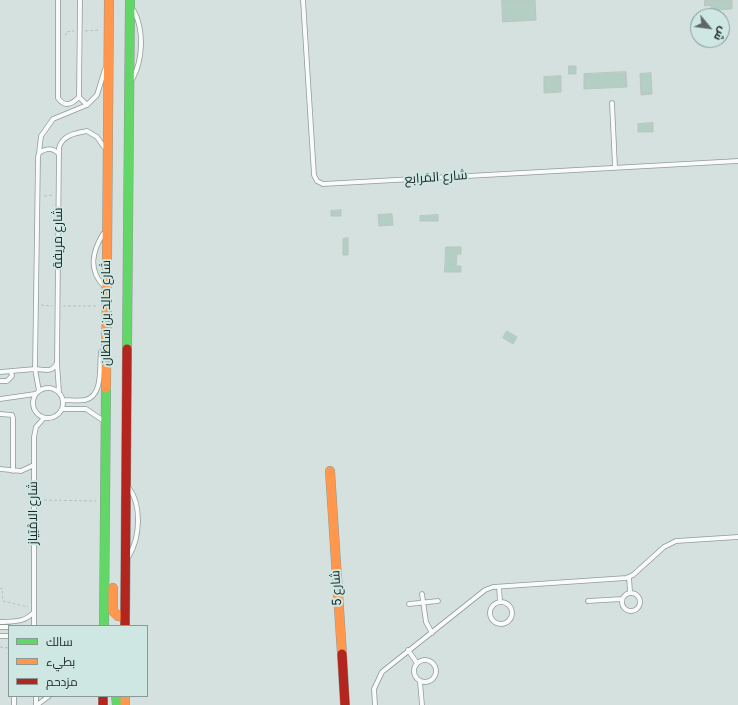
<!DOCTYPE html>
<meta charset="utf-8">
<style>
body{margin:0}
#map{position:relative;width:738px;height:705px;overflow:hidden;background:#d4e1df;font-family:Roboto,Cairo,sans-serif}
canvas{display:block}
.legend{position:absolute;left:8px;top:625px;width:140px;height:72px;box-sizing:border-box;background:#cee7e3;border:1px solid #879a97;margin:0;padding:5px 7px;list-style:none;font-size:12px;color:#1d2625}
.legend li{display:flex;align-items:center;gap:8px;height:20px}
.legend b{width:20px;border:1px solid #879a97}
.north{position:absolute;left:690px;top:8px;width:40px;height:40px;box-sizing:border-box;background:#cee7e3;border:1px solid #879a97;border-radius:50%;rotate:119deg;font-size:11px;font-weight:700;line-height:16px;text-align:center;color:#1d2625}
.north::after{content:'';display:block;margin:auto;width:14px;height:18px;background:#5d6766;clip-path:polygon(50% 0,100% 100%,50% 72%,0 100%)}
</style>
<div id="map">
<canvas width="738" height="705"></canvas>
<ul class="legend">
<li><b style="height:5px;background:#63d668"></b>سالك</li>
<li><b style="height:5px;background:#ff974d"></b>بطيء</li>
<li><b style="height:5px;background:#b3261e"></b>مزدحم</li>
</ul>
<div class="north">ش</div>
</div>
<script>
const context = document.querySelector('canvas').getContext('2d');
context.lineJoin = 'round';
function fill(path, color) {
  context.fillStyle = color;
  context.fill(path, 'evenodd');
}
function strokePath(path, color, width, dash) {
  context.strokeStyle = color;
  context.lineWidth = width;
  context.lineCap = dash ? 'butt' : 'round';
  context.setLineDash(dash || []);
  context.stroke(path);
}
function label(font, color, halo, rows, align = 'center') {
  context.font = font + ' Roboto,Cairo,sans-serif';
  context.lineWidth = 4;
  context.setLineDash([]);
  context.textBaseline = 'middle';
  context.strokeStyle = halo;
  context.fillStyle = color;
  for (const [text, x, y, turn = 0] of rows) {
    context.save();
    context.translate(x, y);
    context.rotate((+turn || 0) * Math.PI / 180);
    context.textAlign = isNaN(turn) ? turn : align;
    if (halo) context.strokeText(text, 0, 0);
    context.fillText(text, 0, 0);
    context.restore();
  }
}
const building = new Path2D(`
 M 502,0 L 535,0 L 536,20 L 503,22 Z
 M 705,0 L 732,0 L 732,9 L 711,10 L 711,5 L 705,6 Z
 M 569,66 L 576,66 L 576,74 L 569,74 Z
 M 626,72 L 627,87 L 584,89 L 584,74 Z
 M 651,73 L 652,94 L 641,95 L 640,74 Z
 M 561,76 L 561,92 L 544,93 L 544,77 Z
 M 653,123 L 653,132 L 638,132 L 638,124 Z
 M 341,210 L 341,216 L 331,216 L 331,211 Z
 M 392,214 L 393,225 L 379,226 L 378,215 Z
 M 438,215 L 438,221 L 420,221 L 420,216 Z
 M 348,238 L 348,255 L 343,255 L 343,239 Z
 M 446,247 L 461,247 L 461,254 L 457,254 L 456,266 L 461,266 L 461,272 L 445,272 Z
 M 507,331 L 517,337 L 513,344 L 503,338 Z`);
fill(building, '#b3cec3');
strokePath(building, '#bbc5c2', 1);
const lane = new Path2D(`
 M 58,0 L 58,98 C 65,108 72,104 79,97
 M 80,0 L 79,97 L 87,105
 M 303,0 L 314,175 L 317,181 L 323,184 L 738,161
 M 133,78 C 143,59 144,30 134,11
 M 612,103 L 615,167
 M 39,153 L 41,136 L 53,119 L 87,105 L 97,95 L 105,69
 M 103,234 C 92,252 88,270 104,286
 M 57,363 C 51,374 45,369 35,369 L 38,157 L 39,153 C 46,148 52,147 59,154
 M 0,372 L 35,369 L 39,391
 M 0,381 L 7,381 L 12,376 L 11,372
 M33 403a15 15 0 1 1 30 0a15 15 0 1 1-30 0Z
 M 59,392 L 57,363 L 59,148 C 62,135 76,133 87,131 L 97,137 L 104,147
 M 0,399 L 35,394
 M 63,400 C 70,400 78,401 85,400 C 104,396 99,365 101,352
 M 62,409 L 86,409 L 104,421
 M 0,414 L 12,415 L 13,418 L 13,471
 M 0,469 L 21,471 L 34,465
 M 129,556 C 140,537 142,506 129,488
 M 629,577 L 630,592
 M 499,587 L 500,601
 M622 602a9 9 0 1 1 18 0a9 9 0 1 1-18 0Z
 M 422,594 L 426,622 L 432,633
 M 588,601 L 622,599
 M490 613a11 11 0 1 1 22 0a11 11 0 1 1-22 0Z
 M 409,604 L 438,601
 M 34,612 L 34,626
 M 0,622 C 14,621 24,623 34,612 L 34,437 L 36,427 L 44,418
 M 0,627 L 9,627
 M 0,636 L 9,636
 M 408,650 L 417,663
 M414 671a11 11 0 1 1 22 0a11 11 0 1 1-22 0Z
 M 420,682 L 422,705
 M 36,696 L 36,705
 M 14,705 L 14,696
 M 37,705 L 49,696
 M 375,705 L 374,689 L 382,672 L 485,590 L 493,587 L 626,578 L 633,575 L 664,547 L 676,541 L 738,537`);
const fast = new Path2D(`
 M 127,349 L 130,0
 M 104,626 L 106,388
 M 116,696 L 117,705`);
const slow = new Path2D(`
 M 106,388 L 109,0
 M 330,471 L 342,654
 M 113,588 L 113,611 L 118,616 L 125,617
 M 125,696 L 125,705`);
const jam = new Path2D(`
 M 125,626 L 127,349
 M 342,654 L 345,705
 M 103,696 L 103,705`);
strokePath(lane, '#909b99', 5.5);
strokePath(fast, '#909b99', 10);
strokePath(slow, '#909b99', 10);
strokePath(jam, '#909b99', 10);
strokePath(new Path2D(`
 M 85,31 L 98,30
 M 65,35 L 66,35 L 66,32 L 74,31
 M 44,196 L 52,195
 M 41,305 L 52,306
 M 63,306 L 96,306
 M 39,500 L 96,501
 M 0,589 L 2,588 L 3,601 L 28,607
 M 0,647 L 9,648`), '#babfbf', 1, [3, 2]);
strokePath(lane, '#f9fafa', 4);
strokePath(fast, '#63d668', 9);
strokePath(slow, '#ff974d', 9);
strokePath(jam, '#b3261e', 9);
label('13px', '#1d2625', '#cee7e3', [
 ["شارع المَرابع",436,178,-4],
 ["شارع مريفة",59,238,-90],
 ["شارع خالِد بن سلطان",107,313,-90],
 ["شارع الامْتِياز",34,513,-90],
 ["شارع 5",337,588,-93]
]);
</script>
